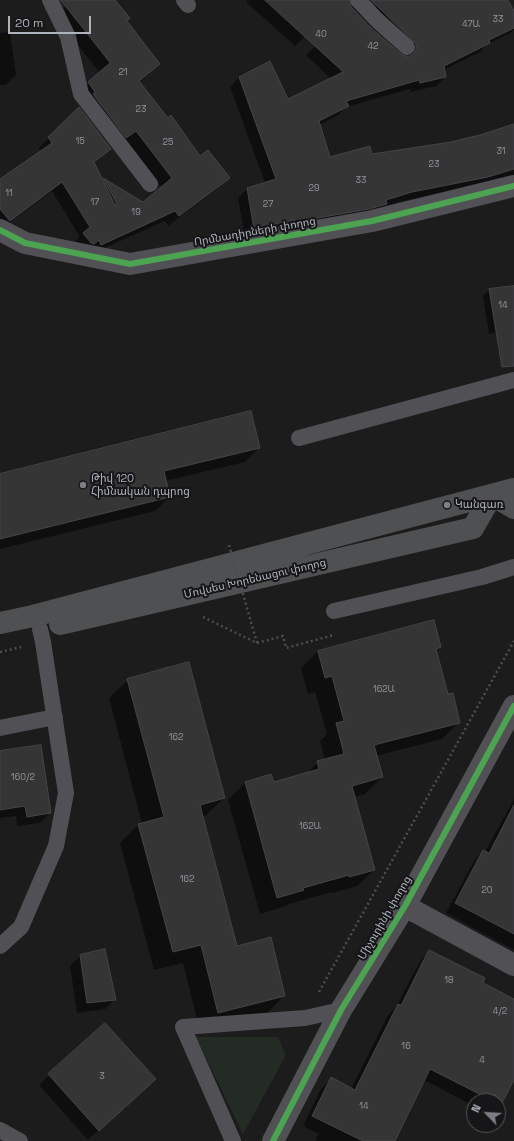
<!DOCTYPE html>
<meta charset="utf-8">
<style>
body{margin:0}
#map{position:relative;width:514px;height:1141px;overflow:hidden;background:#1c1c1c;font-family:"Space Grotesk",sans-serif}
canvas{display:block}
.north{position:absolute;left:466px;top:1093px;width:40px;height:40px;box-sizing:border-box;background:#161618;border:1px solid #535559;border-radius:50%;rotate:295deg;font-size:11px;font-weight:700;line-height:16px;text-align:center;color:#afb3bb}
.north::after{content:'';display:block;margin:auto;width:14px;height:18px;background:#7c7e83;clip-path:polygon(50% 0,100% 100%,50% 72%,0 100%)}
.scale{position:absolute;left:8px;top:16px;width:83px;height:18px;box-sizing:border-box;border:2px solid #afb3bb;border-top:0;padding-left:5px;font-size:12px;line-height:14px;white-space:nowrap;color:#afb3bb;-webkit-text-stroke:3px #161618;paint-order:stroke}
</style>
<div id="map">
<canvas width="514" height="1141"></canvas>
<div class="north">N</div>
<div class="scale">20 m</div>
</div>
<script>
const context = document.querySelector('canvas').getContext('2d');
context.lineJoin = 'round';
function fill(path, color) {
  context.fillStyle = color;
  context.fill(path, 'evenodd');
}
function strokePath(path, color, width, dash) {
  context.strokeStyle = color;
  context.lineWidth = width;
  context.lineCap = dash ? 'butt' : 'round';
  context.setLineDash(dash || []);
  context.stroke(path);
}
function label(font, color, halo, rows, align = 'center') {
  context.font = font + ' "Space Grotesk","Noto Sans Armenian",sans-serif';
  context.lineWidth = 4;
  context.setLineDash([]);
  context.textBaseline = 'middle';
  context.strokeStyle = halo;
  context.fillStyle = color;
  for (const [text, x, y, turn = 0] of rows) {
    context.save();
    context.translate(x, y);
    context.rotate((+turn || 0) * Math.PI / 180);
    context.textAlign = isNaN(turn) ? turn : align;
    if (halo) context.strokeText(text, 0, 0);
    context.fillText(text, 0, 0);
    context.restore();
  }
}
fill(new Path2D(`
 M 196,1037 L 278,1037 L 286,1055 L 243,1134 Z`), '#242b25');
fill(new Path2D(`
 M 73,0 L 114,0 L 126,21 L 159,64 L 139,83 L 200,158 L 228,178 L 218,188 L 168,226 L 165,221 L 91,254 L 73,243 L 80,237 L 52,191 L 0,230 L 0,180 L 41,152 L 39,148 L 49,138 L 110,149 L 94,163 L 102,180 L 103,179 L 143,203 L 162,188 L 125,140 L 79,93 L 100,73 L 55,17 Z
 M 248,0 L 341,0 L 295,46 L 246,2 Z
 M 385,0 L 507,0 L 514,13 L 514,30 L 510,33 L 486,45 L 480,52 L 443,70 L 445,77 L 436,86 L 411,92 L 410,89 L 346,107 L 338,115 L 319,125 L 329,158 L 372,155 L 451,143 L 514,125 L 514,188 L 477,186 L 402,201 L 384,206 L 376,214 L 245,238 L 238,198 L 248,188 L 265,183 L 230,87 L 239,77 L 288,100 L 331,79 L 306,55 L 315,46 L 360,17 L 400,55 L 407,57 L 407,53 L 367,15 L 377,6 Z
 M 10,32 L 16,75 L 6,85 L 0,85 L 0,33 Z
 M 514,287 L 514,327 L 489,334 L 483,296 L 489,290 Z
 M 259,448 L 245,462 L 165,481 L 169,497 L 155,511 L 0,549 L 0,474 Z
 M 433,621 L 440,647 L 436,651 L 447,695 L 459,722 L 442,739 L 376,756 L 382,777 L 365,794 L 354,797 L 374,870 L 357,886 L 333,893 L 332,892 L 289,904 L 286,906 L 260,914 L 228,800 L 245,783 L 271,776 L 273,783 L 307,773 L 318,762 L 325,760 L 320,741 L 327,734 L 315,692 L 308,694 L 301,668 L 318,651 Z
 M 128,680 L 224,798 L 205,816 L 202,817 L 237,948 L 284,996 L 265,1015 L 200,1031 L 183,963 L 154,970 L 120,843 L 139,824 L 142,824 L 109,698 Z
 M 0,752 L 50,813 L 40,823 L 17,826 L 16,816 L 0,818 Z
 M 514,799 L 514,950 L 446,913 L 474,861 L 483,851 L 485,852 Z
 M 104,950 L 115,999 L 105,1009 L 77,1013 L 70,966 L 80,956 Z
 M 429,951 L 482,983 L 514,1000 L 514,1078 L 500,1105 L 498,1107 L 498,1101 L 474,1101 L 474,1106 L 424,1080 L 394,1141 L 315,1141 L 319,1134 L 303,1126 L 321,1089 L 331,1079 L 351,1089 L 388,1015 L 396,1007 L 420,961 Z
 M 49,1075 L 145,1089 L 88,1140 L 39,1085 Z`), '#0007');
const building = new Path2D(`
 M 61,0 L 115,0 L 130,18 L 127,21 L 160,64 L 139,81 L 168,118 L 171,115 L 200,156 L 208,150 L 230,178 L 179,216 L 175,211 L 101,245 L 99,240 L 94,244 L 91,243 L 83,233 L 90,227 L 62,182 L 10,221 L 0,209 L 0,179 L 52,143 L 48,137 L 79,107 L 111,149 L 94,162 L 115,205 L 117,204 L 103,178 L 143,202 L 172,178 L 136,131 L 126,138 L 93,94 L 95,92 L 88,82 L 110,63 Z
 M 265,0 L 349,0 L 351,7 L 371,28 L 401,54 L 405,56 L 410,56 L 414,53 L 416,49 L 416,44 L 371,0 L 508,0 L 514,11 L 514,28 L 489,40 L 490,43 L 444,66 L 446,77 L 420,83 L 419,80 L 346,101 L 349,106 L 319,121 L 330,157 L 370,146 L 372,154 L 451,142 L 480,135 L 514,124 L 514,169 L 488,177 L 412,192 L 386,200 L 387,204 L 369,209 L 295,222 L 295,220 L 254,229 L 247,188 L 276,179 L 239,77 L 270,61 L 288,99 L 343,72 Z
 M 514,286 L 514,366 L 502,367 L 489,289 Z
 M 251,411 L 260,448 L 164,471 L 170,497 L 0,539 L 0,474 Z
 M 434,620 L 441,647 L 436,649 L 448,694 L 453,693 L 460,723 L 374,745 L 383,777 L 352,786 L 375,870 L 349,877 L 349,875 L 303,888 L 304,890 L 277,898 L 245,782 L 271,774 L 274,782 L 319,769 L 317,761 L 344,754 L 336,723 L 344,721 L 332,676 L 325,678 L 318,651 Z
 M 189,662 L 225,798 L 200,805 L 237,946 L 271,937 L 285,996 L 218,1013 L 201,945 L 173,952 L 138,824 L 164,817 L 127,679 Z
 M 41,745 L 51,813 L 27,817 L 25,806 L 0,810 L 0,751 Z
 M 514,805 L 514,934 L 455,903 L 483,850 L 489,853 Z
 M 105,949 L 116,1000 L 87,1003 L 80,955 Z
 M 429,950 L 485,978 L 483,983 L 514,999 L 514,1080 L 503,1101 L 493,1101 L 430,1069 L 395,1141 L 363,1141 L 312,1116 L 331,1077 L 355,1090 L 398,1004 L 401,1005 Z
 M 105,1023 L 156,1079 L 99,1131 L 48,1074 Z`);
fill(building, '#353536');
strokePath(building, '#454548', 1);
strokePath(new Path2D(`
 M 203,617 L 257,643 L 283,636 L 286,648 L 334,635
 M 0,652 L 21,647
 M 319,992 L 514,641`), '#4c4d50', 2.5, [2, 3]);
strokePath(new Path2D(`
 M 50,0 L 68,37 L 81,94 L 150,184
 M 184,0 L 188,5
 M 358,0 L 378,21 L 407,47
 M 299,438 L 514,380
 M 334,611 L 482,577 L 514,567
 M 0,728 L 55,717
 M 0,946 L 21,927 L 56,846 L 66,793 L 43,642 L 40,629
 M 0,1130 L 20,1141
 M 233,1141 L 183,1027 L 305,1018 L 341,1010`), '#515155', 16);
strokePath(new Path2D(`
 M 0,230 L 25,243 L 130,264 L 372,221 L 514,186
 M 405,906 L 514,965
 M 273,1141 L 341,1010 L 405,906 L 514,706`), '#515155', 22);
strokePath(new Path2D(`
 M 492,495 L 514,508
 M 0,623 L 33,616 L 514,489
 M 60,624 L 473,528 L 492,495`), '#4f5052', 22);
strokePath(new Path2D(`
 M 229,545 L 257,643`), '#4c4d50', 2.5, [2, 3]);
strokePath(new Path2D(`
 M 0,230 L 25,243 L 130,264 L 372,221 L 514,186
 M 273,1141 L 341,1010 L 405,906 L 514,706`), '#4ca352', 6);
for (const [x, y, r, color] of [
 [83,485,4,"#7c7e83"],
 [447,505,4,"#7c7e83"]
]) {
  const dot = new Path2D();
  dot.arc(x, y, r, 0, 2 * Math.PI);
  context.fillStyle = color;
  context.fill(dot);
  strokePath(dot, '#161618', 1.5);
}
label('9px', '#90949a', null, [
 ["33",498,20],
 ["47Ա",471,25],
 ["40",321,35],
 ["42",373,47],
 ["21",123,73],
 ["23",141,110],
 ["15",80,142],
 ["25",168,143],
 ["31",501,152],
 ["23",434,165],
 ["33",361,181],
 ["29",314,189],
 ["11",9,194],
 ["17",95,203],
 ["27",268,205],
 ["19",136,213],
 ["14",503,306],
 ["162Ա",384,690],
 ["162",176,738],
 ["160/2",23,778],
 ["162Ա",310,827],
 ["162",187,880],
 ["20",487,891],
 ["18",449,981],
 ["4/2",500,1012],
 ["16",406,1047],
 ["4",482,1061],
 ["3",102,1077],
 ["14",364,1107]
]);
label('11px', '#afb3bb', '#161618', [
 ["Որմնադիրների փողոց",255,232,-10],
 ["Մովսես Խորենացու փողոց",255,579,-13],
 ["Միչուրինի փողոց",385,918,-60]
]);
label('11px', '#afb3bb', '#161618', [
 ["Թիվ 120",91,479],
 ["Հիմնական դպրոց",91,492],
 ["Կանգառ",455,505]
], 'left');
</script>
